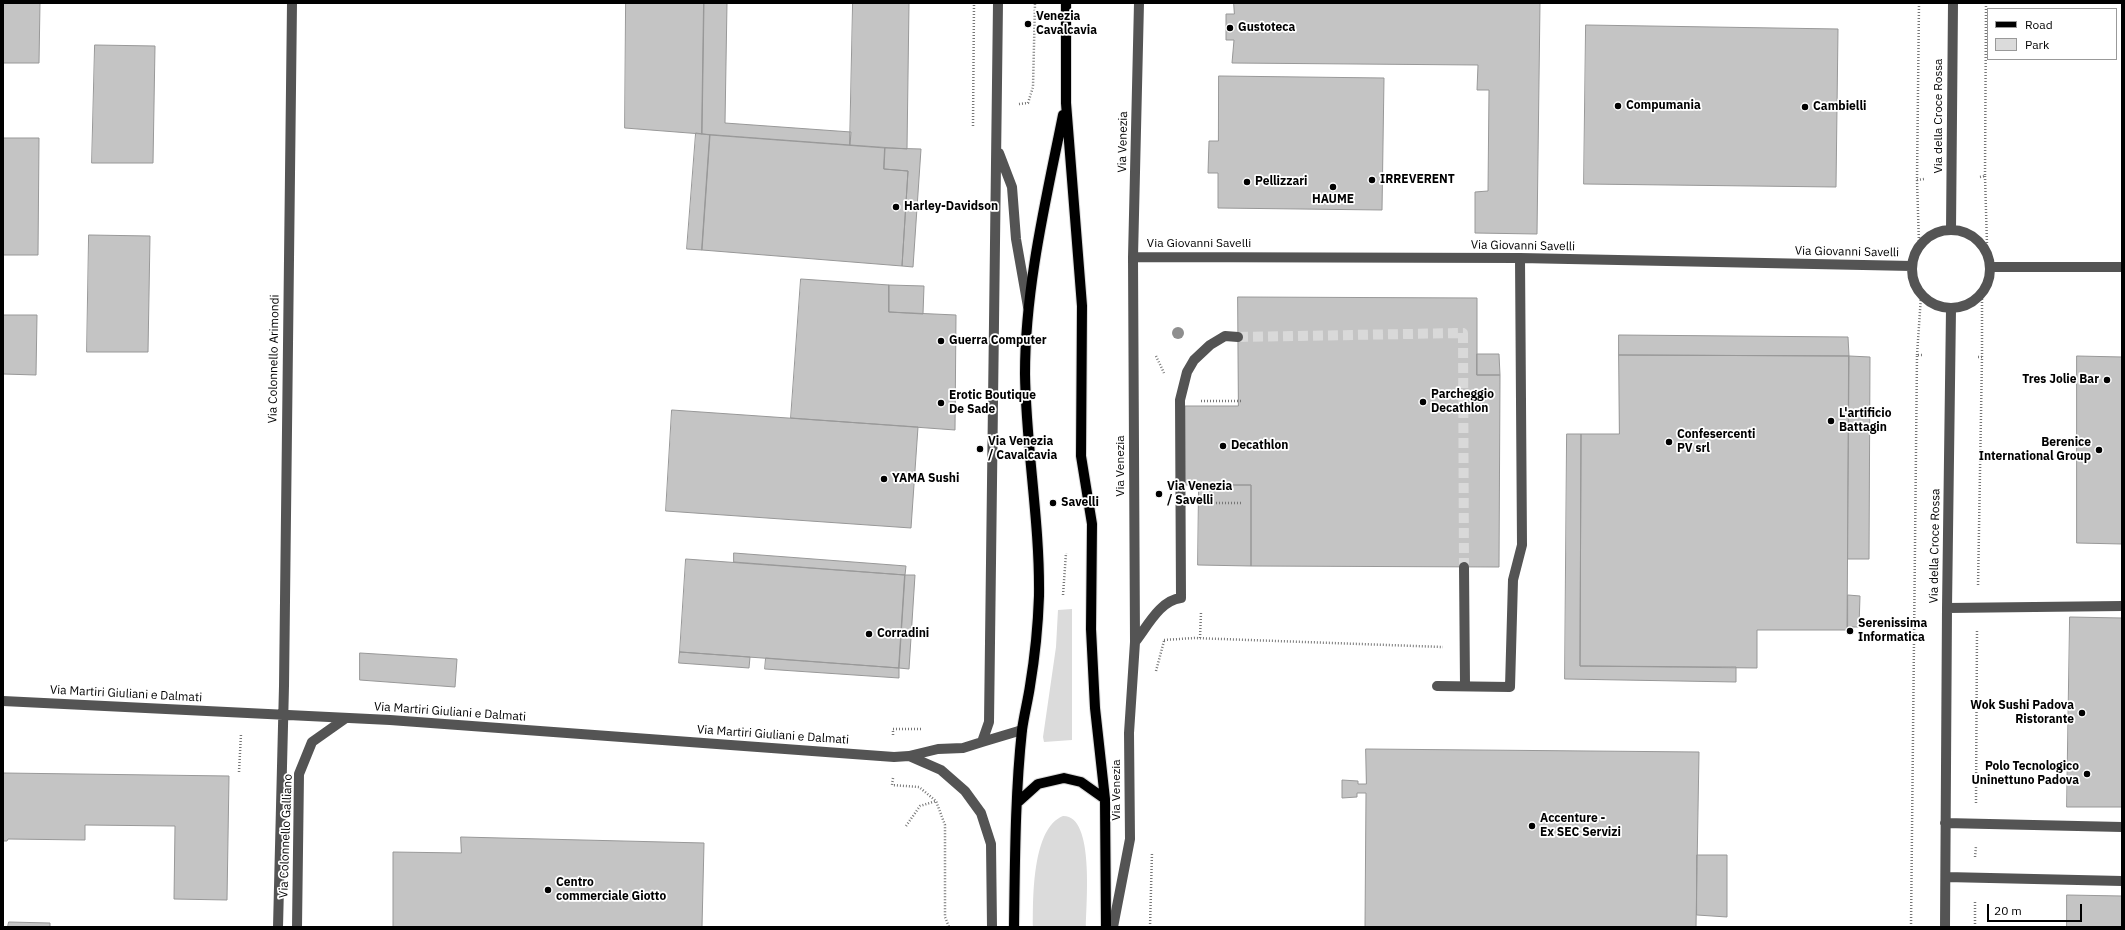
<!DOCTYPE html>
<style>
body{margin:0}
#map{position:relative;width:2125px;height:930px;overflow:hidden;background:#fff;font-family:"IBM Plex Sans",sans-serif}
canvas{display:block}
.frame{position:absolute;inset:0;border:4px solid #000;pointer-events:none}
.legend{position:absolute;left:1987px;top:8px;width:130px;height:52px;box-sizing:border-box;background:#fff;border:1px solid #999;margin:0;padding:5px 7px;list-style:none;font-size:12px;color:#000}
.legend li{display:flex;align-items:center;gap:8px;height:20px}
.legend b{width:20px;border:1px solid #999}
.scale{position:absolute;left:1987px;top:904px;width:95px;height:18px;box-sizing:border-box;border:2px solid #000;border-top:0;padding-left:5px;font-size:12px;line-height:14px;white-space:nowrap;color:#000;-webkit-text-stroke:3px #fff;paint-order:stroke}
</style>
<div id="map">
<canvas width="2125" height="930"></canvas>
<div class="frame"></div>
<ul class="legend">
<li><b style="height:5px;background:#000"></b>Road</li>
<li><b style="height:11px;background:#dbdbdb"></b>Park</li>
</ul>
<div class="scale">20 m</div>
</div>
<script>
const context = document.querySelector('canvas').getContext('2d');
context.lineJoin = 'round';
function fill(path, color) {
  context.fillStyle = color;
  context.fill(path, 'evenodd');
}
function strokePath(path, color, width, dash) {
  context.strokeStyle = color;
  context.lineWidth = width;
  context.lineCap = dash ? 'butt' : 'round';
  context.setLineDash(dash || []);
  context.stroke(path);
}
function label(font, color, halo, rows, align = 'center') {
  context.font = font + ' "IBM Plex Sans",sans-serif';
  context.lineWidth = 3.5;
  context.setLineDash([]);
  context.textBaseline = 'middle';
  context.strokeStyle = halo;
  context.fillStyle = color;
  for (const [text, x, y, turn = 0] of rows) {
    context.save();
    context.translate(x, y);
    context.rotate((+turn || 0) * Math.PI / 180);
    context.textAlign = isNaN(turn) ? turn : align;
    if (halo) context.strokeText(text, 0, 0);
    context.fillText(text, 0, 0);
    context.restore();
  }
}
fill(new Path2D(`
 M 1072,609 L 1072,740 L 1044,742 L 1043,737 L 1056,647 L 1058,610 Z
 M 1063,816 C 1095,815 1086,904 1086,927 L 1033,927 C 1033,898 1032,828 1063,816 Z`), '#dbdbdb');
const building = new Path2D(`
 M 3,3 L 40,3 L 39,63 L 3,63 Z
 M 626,3 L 704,3 L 702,134 L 625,128 Z
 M 704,3 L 727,3 L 725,123 L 851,132 L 850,145 L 702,134 Z
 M 853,3 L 909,3 L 907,149 L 850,145 Z
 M 1234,3 L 1540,3 L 1537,234 L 1475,233 L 1475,192 L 1488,191 L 1489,90 L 1477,90 L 1478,65 L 1232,63 L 1234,40 L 1226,40 L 1226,14 L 1234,14 Z
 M 1586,25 L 1838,29 L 1836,187 L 1584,184 Z
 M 95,45 L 155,46 L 153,163 L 92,163 Z
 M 1219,76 L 1384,78 L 1382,210 L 1218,208 L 1218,173 L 1208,173 L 1209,141 L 1218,141 Z
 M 696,133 L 710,135 L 702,250 L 687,249 Z
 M 710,135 L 885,148 L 884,169 L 908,171 L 902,266 L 702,250 Z
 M 3,138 L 39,138 L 38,255 L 3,255 Z
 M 885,148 L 921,149 L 913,267 L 902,266 L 908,171 L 884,169 Z
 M 89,235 L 150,236 L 148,352 L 87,352 Z
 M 801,279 L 889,285 L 889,312 L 956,315 L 955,430 L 791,418 Z
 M 889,285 L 924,286 L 923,314 L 889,312 Z
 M 1238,297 L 1477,298 L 1477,375 L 1500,375 L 1499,567 L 1251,566 L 1251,485 L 1185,485 L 1185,406 L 1238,406 Z
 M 3,315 L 37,315 L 36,375 L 3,374 Z
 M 1619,335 L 1848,337 L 1849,356 L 1619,355 Z
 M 1477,354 L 1499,354 L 1500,375 L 1477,375 Z
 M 1619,355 L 1849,356 L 1847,630 L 1757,630 L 1757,668 L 1580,666 L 1581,434 L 1619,434 Z
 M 1849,356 L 1870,357 L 1869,559 L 1848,559 Z
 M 2077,356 L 2122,357 L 2122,544 L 2077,543 Z
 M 672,410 L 918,427 L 911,528 L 666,511 Z
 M 1567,434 L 1581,434 L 1580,666 L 1736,667 L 1736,682 L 1565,679 Z
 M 1199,485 L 1251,485 L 1251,566 L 1198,565 Z
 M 734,553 L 906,566 L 905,575 L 734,562 Z
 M 686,559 L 905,575 L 899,668 L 680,652 Z
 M 905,575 L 915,575 L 909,669 L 899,668 Z
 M 1848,595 L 1860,596 L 1859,627 L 1848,627 Z
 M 2070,617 L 2122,618 L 2122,807 L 2067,807 Z
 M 680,652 L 750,657 L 749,668 L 679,663 Z
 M 360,653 L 457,659 L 455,687 L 360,680 Z
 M 766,658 L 899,668 L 899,678 L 765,669 Z
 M 1366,749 L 1699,752 L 1696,927 L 1365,927 L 1366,793 L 1357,793 L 1357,797 L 1342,798 L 1342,780 L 1358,781 L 1358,784 L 1366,784 Z
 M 3,773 L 229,776 L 227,900 L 174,899 L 175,826 L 85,825 L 85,840 L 8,839 L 7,841 L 3,841 Z
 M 461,837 L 704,843 L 702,927 L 393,927 L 393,852 L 461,853 Z
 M 1697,855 L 1727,855 L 1727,917 L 1697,915 Z
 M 2067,895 L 2122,896 L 2122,927 L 2067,927 Z
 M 9,922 L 50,923 L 50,927 L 8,927 Z`);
fill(building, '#c4c4c4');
strokePath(building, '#989898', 1);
strokePath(new Path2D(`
 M 1238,337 L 1463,333 L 1464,567`), '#d9d9d9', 10, [10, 5]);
const major = new Path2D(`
 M 1066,3 L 1066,103 L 1082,306 L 1081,456 L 1092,524 L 1091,629 L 1095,708 L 1105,799 L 1106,927
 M 1018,802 L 1038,784 L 1064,778 L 1081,782 L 1105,799
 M 1014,927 C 1015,862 1015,795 1022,730 C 1024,715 1028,700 1030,686 C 1035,656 1038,626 1039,596 C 1040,522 1026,448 1025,374 C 1025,287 1046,200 1063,115`);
strokePath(major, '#dbdbdb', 12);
strokePath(new Path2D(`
 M 1919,3 L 1917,180 L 1924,179
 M 1019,104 L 1028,103 L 1033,87 L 1035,3
 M 973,126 L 974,3
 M 1985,176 L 1987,245
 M 1980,177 L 1985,176 L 1986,3
 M 1917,180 L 1919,245
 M 1982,293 L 1982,357
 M 1917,355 L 1921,296
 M 1156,356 L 1164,373
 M 1978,357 L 1982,357 L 1978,587
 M 1201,401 L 1243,401
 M 1201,503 L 1243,503
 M 1063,595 L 1066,553
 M 1200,638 L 1201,612
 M 1164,640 L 1194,638 L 1443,647
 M 1156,671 L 1164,641
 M 893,735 L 893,729 L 922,729
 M 239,772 L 241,734
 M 893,778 L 892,785 L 919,787 L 936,801 L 945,825 L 945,917 L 949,927
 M 1976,803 L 1977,630
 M 906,826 L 920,806 L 936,801
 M 1975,857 L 1976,846
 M 1150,927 L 1152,852
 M 1911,927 L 1917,355 L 1922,355
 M 1975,927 L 1975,900`), '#767676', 2.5, [1, 2]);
strokePath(new Path2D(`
 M 999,153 L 1012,187 L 1016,239 L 1028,307
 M1912 269a39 39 0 1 1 78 0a39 39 0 1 1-78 0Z
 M 1951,230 L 1953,3
 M 1133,257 L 1520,258 L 1912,266
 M 1990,267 L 2122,267
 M 1464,567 L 1465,685
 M 1947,608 L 2122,606
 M 1135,642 C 1147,627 1160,600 1181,598 L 1180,400 L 1187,372 L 1194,360 L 1210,345 L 1225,336 L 1238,337
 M 1437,686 L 1510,687 L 1513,580 L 1522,545 L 1520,258
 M 3,701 L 390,720 L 894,757 L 909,756 L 938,749 L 963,748 L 982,742 L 989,722 L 998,3
 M 982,742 L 1022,730
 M 909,756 L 941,770 L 965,791 L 981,813 L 991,844 L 992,927
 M 1945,823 L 2122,827
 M 1946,877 L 2122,881
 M 278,927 L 284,686 L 292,3
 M 297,927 L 299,774 L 312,742 L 346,718
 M 1113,927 L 1130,839 L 1129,733 L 1135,642 L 1133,257 L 1139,3
 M 1945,927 L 1947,608 L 1951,309`), '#545454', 10);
strokePath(major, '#000', 10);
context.fillStyle = '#8e8e8e';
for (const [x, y] of [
 [1178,333]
]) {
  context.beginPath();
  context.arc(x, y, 6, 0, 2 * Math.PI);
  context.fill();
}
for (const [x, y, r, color] of [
 [1028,24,4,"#000"],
 [1230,28,4,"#000"],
 [1618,106,4,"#000"],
 [1805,107,4,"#000"],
 [1372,180,4,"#000"],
 [1247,182,4,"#000"],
 [1333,187,4,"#000"],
 [896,207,4,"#000"],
 [941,341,4,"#000"],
 [2107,380,4,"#000"],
 [1423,402,4,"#000"],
 [941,403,4,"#000"],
 [1831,421,4,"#000"],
 [1669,442,4,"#000"],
 [1223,446,4,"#000"],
 [980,449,4,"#000"],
 [2099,450,4,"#000"],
 [884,479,4,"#000"],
 [1159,494,4,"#000"],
 [1053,503,4,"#000"],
 [1850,631,4,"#000"],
 [869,634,4,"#000"],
 [2082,713,4,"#000"],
 [2087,774,4,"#000"],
 [1532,826,4,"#000"],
 [548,890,4,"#000"]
]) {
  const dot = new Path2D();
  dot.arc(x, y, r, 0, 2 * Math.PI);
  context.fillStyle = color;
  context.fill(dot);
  strokePath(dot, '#fff', 1.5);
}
label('bold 12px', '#000', '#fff', [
 ["Venezia",1036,17],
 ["Cavalcavia",1036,31],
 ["Gustoteca",1238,28],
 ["Compumania",1626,106],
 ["Cambielli",1813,107],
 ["IRREVERENT",1380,180],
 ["Pellizzari",1255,182],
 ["HAUME",1333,200,"center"],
 ["Harley-Davidson",904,207],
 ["Guerra Computer",949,341],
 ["Tres Jolie Bar",2099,380,"right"],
 ["Parcheggio",1431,395],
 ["Decathlon",1431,409],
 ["Erotic Boutique",949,396],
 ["De Sade",949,410],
 ["L'artificio",1839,414],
 ["Battagin",1839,428],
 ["Confesercenti",1677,435],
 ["PV srl",1677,449],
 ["Via Venezia",988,442],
 ["/ Cavalcavia",988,456],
 ["Berenice",2091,443,"right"],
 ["International Group",2091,457,"right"],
 ["Decathlon",1231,446],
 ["YAMA Sushi",892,479],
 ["Via Venezia",1167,487],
 ["/ Savelli",1167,501],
 ["Savelli",1061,503],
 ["Serenissima",1858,624],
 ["Informatica",1858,638],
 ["Corradini",877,634],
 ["Wok Sushi Padova",2074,706,"right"],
 ["Ristorante",2074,720,"right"],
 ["Polo Tecnologico",2079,767,"right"],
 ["Uninettuno Padova",2079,781,"right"],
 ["Accenture -",1540,819],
 ["Ex SEC Servizi",1540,833],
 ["Centro",556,883],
 ["commerciale Giotto",556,897]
], 'left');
label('12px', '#000', '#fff', [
 ["Via della Croce Rossa",1939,116,-90],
 ["Via Venezia",1123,142,-89],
 ["Via Giovanni Savelli",1199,244],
 ["Via Giovanni Savelli",1523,246,1],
 ["Via Giovanni Savelli",1847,252,1],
 ["Via Colonnello Arimondi",274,359,-89],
 ["Via Venezia",1121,466,-90],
 ["Via della Croce Rossa",1935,546,-89],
 ["Via Martiri Giuliani e Dalmati",126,694,3],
 ["Via Martiri Giuliani e Dalmati",450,712,4],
 ["Via Martiri Giuliani e Dalmati",773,735,4],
 ["Via Venezia",1117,790,-90],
 ["Via Colonnello Galliano",286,836,-88]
]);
</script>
